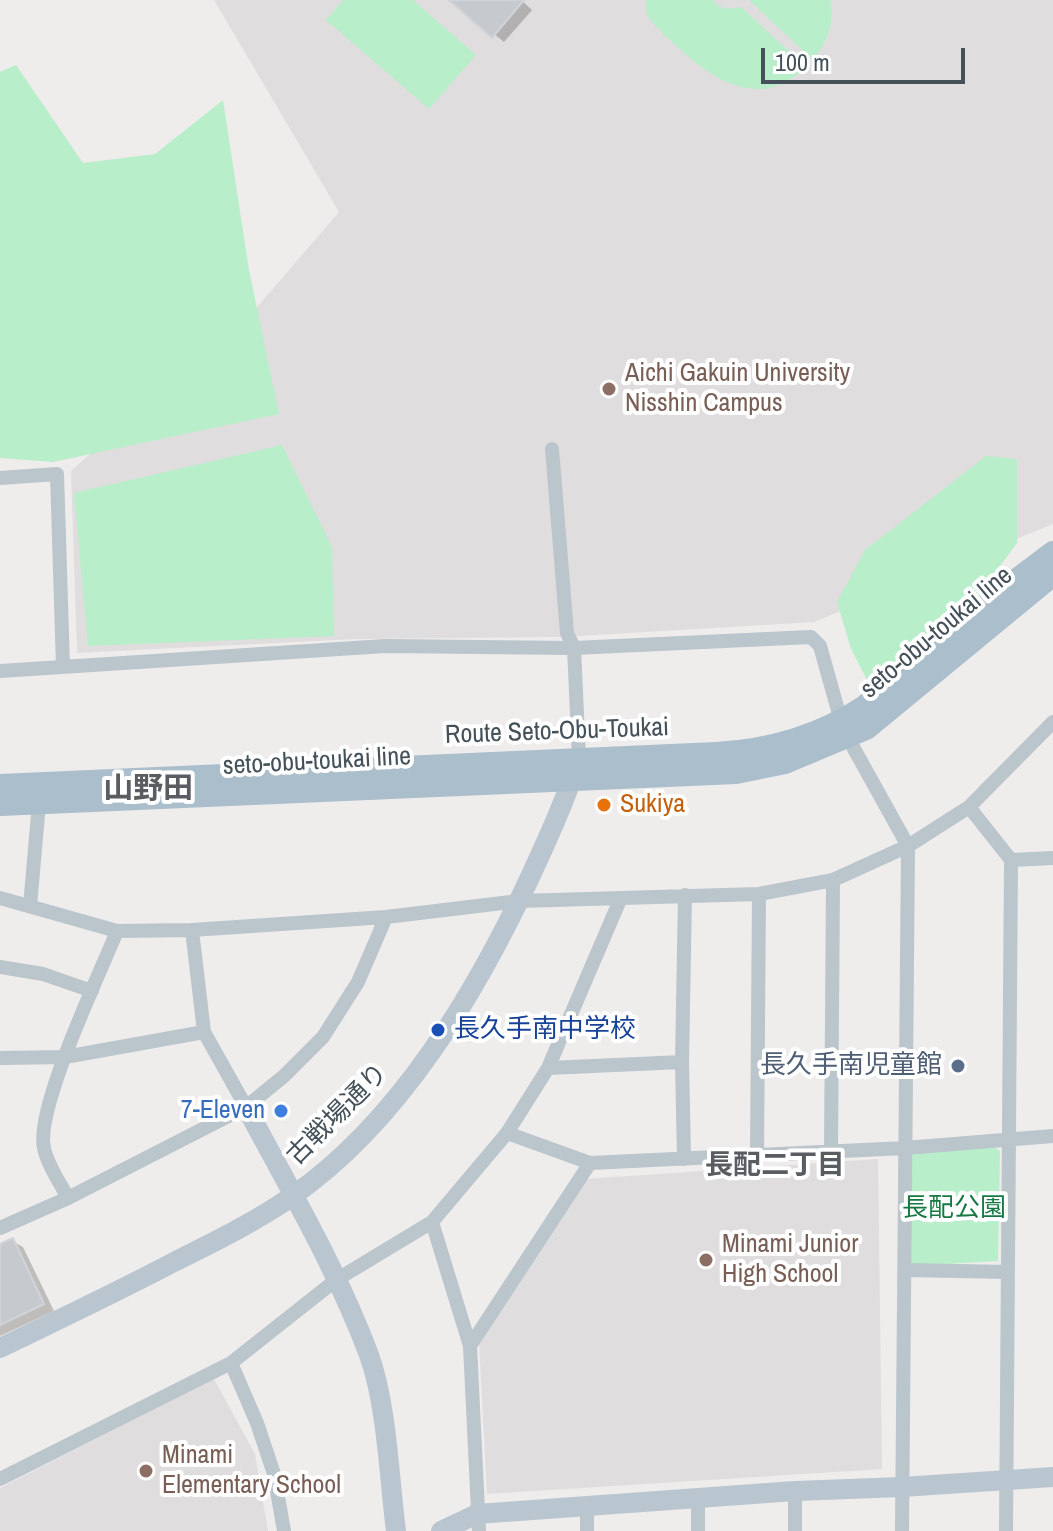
<!DOCTYPE html>
<meta charset="utf-8">
<style>
body{margin:0}
#map{position:relative;width:1053px;height:1531px;overflow:hidden;background:#efecec;font-family:"Archivo Narrow",sans-serif}
canvas{display:block}
.scale{position:absolute;left:761px;top:48px;width:204px;height:36px;box-sizing:border-box;border:4px solid #455159;border-top:0;padding-left:10px;font-size:24px;line-height:28px;white-space:nowrap;color:#455159;-webkit-text-stroke:6px #fff;paint-order:stroke}
</style>
<div id="map">
<canvas width="1053" height="1531"></canvas>
<div class="scale">100 m</div>
</div>
<script>
const context = document.querySelector('canvas').getContext('2d');
context.lineJoin = 'round';
function fill(path, color) {
  context.fillStyle = color;
  context.fill(path, 'evenodd');
}
function strokePath(path, color, width, dash) {
  context.strokeStyle = color;
  context.lineWidth = width;
  context.lineCap = dash ? 'butt' : 'round';
  context.setLineDash(dash || []);
  context.stroke(path);
}
function label(font, color, halo, rows, align = 'center') {
  context.font = font + ' "Archivo Narrow","Noto Sans JP",sans-serif';
  context.lineWidth = 8;
  context.setLineDash([]);
  context.textBaseline = 'middle';
  context.strokeStyle = halo;
  context.fillStyle = color;
  for (const [text, x, y, turn = 0] of rows) {
    context.save();
    context.translate(x, y);
    context.rotate((+turn || 0) * Math.PI / 180);
    context.textAlign = isNaN(turn) ? turn : align;
    if (halo) context.strokeText(text, 0, 0);
    context.fillText(text, 0, 0);
    context.restore();
  }
}
fill(new Path2D(`
 M 214,0 L 1053,0 L 1053,524 L 814,622 L 562,637 L 356,639 L 77,653 L 71,471 L 258,306 L 339,212 Z
 M 878,1159 L 882,1469 L 487,1494 L 479,1342 L 585,1179 Z
 M 214,1379 L 255,1454 L 268,1531 L 0,1531 L 0,1488 Z`), '#e0ddde');
fill(new Path2D(`
 M 343,0 L 413,0 L 476,55 L 429,109 L 326,20 Z
 M 647,0 L 713,0 C 720,11 730,9 741,7 L 806,67 C 791,80 776,90 756,89 C 738,89 718,79 704,69 C 693,61 655,28 649,18 C 645,12 645,6 647,0 Z
 M 749,0 L 830,0 C 835,23 827,42 813,60 Z
 M 16,65 L 83,163 L 155,154 L 223,100 L 249,270 L 279,414 L 53,462 L 0,458 L 0,72 Z
 M 282,445 L 332,547 L 334,636 L 88,646 L 74,493 Z
 M 986,456 L 1017,459 L 1017,543 L 976,598 L 915,654 L 867,680 L 851,649 L 837,602 L 865,550 Z
 M 991,1145 L 1000,1151 L 998,1261 L 913,1266 L 909,1263 L 909,1156 L 913,1153 Z`), '#b9eeca');
fill(new Path2D(`
 M 452,0 L 521,0 L 532,10 L 504,42 Z
 M 12,1241 L 23,1247 L 54,1311 L 0,1336 L 0,1246 Z`), '#0003');
const building = new Path2D(`
 M 449,0 L 524,0 L 492,38 Z
 M 13,1238 L 44,1304 L 0,1325 L 0,1244 Z`);
fill(building, '#c6cacf');
strokePath(building, '#d0d3d8', 2);
strokePath(new Path2D(`
 M 552,449 L 567,633 L 574,648 L 579,758 L 576,766
 M 0,478 L 57,474 L 63,667
 M 0,671 L 385,646 L 574,648 L 811,637 L 820,646 L 841,721
 M 848,738 L 908,846 L 902,1531
 M 969,807 L 1011,860 L 1006,1531
 M 1011,860 L 1053,858
 M 0,898 L 117,931 L 192,930 L 386,917 L 519,901 L 759,894 L 833,880 L 908,846 L 969,807 L 1053,722
 M 30,906 L 39,803
 M 192,930 L 204,1032 L 246,1107
 M 0,967 L 43,974 L 92,991
 M 0,1058 L 65,1057 L 204,1032
 M 548,1068 L 682,1062
 M 507,1133 L 590,1163 L 905,1148 L 1053,1136
 M 831,1151 L 833,880
 M 757,1155 L 759,894
 M 684,1159 L 682,1062 L 685,895
 M 68,1198 C 60,1183 47,1164 44,1148 C 35,1108 100,974 117,931
 M 432,1222 L 470,1346 L 479,1531
 M 0,1228 L 68,1198 L 246,1107 L 284,1076 L 323,1037 L 358,982 L 386,917
 M 906,1270 L 1008,1272
 M 470,1346 L 590,1163
 M 231,1363 L 257,1423 L 274,1474 L 284,1531
 M 0,1479 L 231,1363 L 336,1280 L 432,1222 L 507,1133 L 548,1068 L 620,900
 M 587,1505 L 587,1531
 M 698,1531 L 698,1498
 M 795,1531 L 795,1491`), '#bac5cc', 14);
strokePath(new Path2D(`
 M 246,1107 C 289,1188 337,1269 369,1355 C 387,1405 389,1477 396,1531
 M 0,1348 C 58,1320 117,1292 174,1262 C 214,1242 255,1222 291,1197 C 400,1122 477,991 532,873 C 546,842 561,811 572,778
 M 441,1531 L 477,1514 L 795,1491 L 902,1487 L 1053,1477`), '#b9c6d0', 20);
strokePath(new Path2D(`
 M 0,786 L 716,754 C 770,751 821,736 865,707 L 1000,593 L 1053,553
 M 0,804 L 736,772 L 785,762 L 866,728 L 1053,574`), '#abbecb', 24);
for (const [x, y, r, color] of [
 [609,389,8,"#8d6e63"],
 [604,805,8,"#e8710a"],
 [438,1030,8,"#1a4fb4"],
 [958,1066,8,"#5c6f8a"],
 [281,1111,8,"#3f7fe0"],
 [706,1260,8,"#8d6e63"],
 [146,1471,8,"#8d6e63"]
]) {
  const dot = new Path2D();
  dot.arc(x, y, r, 0, 2 * Math.PI);
  context.fillStyle = color;
  context.fill(dot);
  strokePath(dot, '#fff', 3);
}
label('26px', '#785e54', '#fff', [
 ["Aichi Gakuin University",625,374],
 ["Nisshin Campus",625,404],
 ["Minami Junior",722,1245],
 ["High School",722,1275],
 ["Minami",162,1456],
 ["Elementary School",162,1486]
], 'left');
label('26px', '#455159', '#fff', [
 ["seto-obu-toukai line",937,633,-40],
 ["Route Seto-Obu-Toukai",557,732,-2],
 ["seto-obu-toukai line",317,762,-3],
 ["古戦場通り",338,1115,-45]
]);
label('26px', '#c56008', '#fff', [
 ["Sukiya",620,805]
], 'left');
label('26px', '#164399', '#fff', [
 ["長久手南中学校",454,1030]
], 'left');
label('26px', '#4e5e75', '#fff', [
 ["長久手南児童館",942,1066]
], 'right');
label('26px', '#366cbe', '#fff', [
 ["7-Eleven",265,1111]
], 'right');
label('26px', '#177942', '#fff', [
 ["長配公園",954,1209]
]);
label('bold 28px', '#595d61', '#fff', [
 ["長配二丁目",775,1166]
]);
label('bold 30px', '#595d61', '#fff', [
 ["山野田",148,790]
]);
</script>
